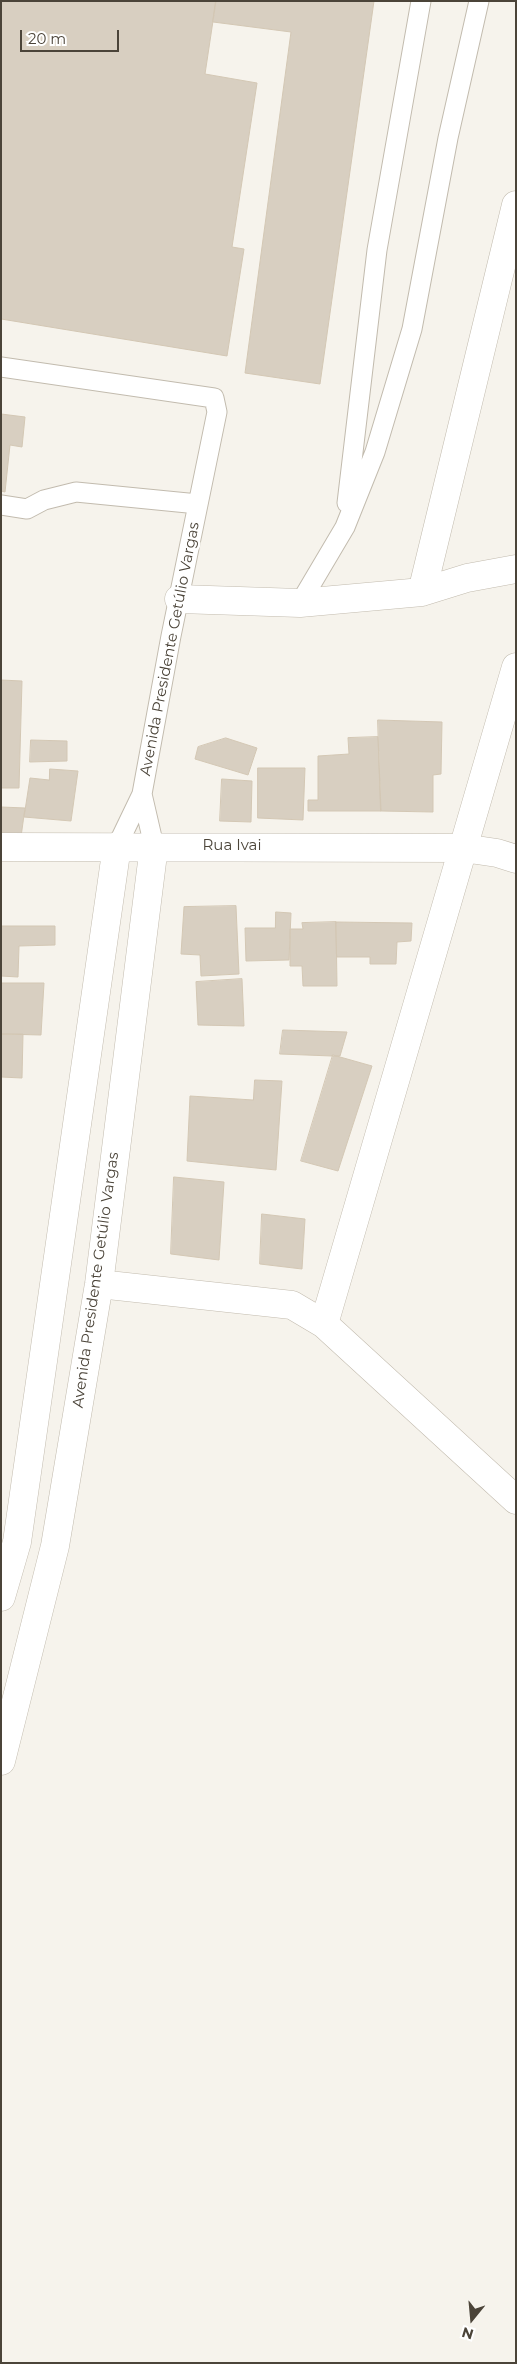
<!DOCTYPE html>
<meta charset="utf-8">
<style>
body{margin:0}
#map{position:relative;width:517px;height:2364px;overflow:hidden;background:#f6f3ec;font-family:Montserrat,sans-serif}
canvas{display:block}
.frame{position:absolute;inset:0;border:2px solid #4b4439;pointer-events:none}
.north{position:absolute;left:447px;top:2294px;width:50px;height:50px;-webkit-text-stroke:4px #fff;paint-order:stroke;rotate:197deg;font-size:14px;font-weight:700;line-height:20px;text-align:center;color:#4b4439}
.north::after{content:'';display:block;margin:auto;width:18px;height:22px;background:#4b4439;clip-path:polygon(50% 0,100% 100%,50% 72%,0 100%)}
.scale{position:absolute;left:20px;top:30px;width:99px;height:22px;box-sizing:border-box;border:2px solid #4b4439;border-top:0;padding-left:6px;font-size:15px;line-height:18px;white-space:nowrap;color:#4b4439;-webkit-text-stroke:4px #fff;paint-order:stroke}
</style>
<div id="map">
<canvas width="517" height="2364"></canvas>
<div class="frame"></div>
<div class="north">N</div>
<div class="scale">20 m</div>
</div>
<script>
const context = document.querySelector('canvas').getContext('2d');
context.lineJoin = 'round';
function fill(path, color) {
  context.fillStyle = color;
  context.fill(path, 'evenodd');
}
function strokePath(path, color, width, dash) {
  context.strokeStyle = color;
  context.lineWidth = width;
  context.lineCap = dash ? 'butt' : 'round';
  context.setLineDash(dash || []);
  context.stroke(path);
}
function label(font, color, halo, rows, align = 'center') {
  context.font = font + ' Montserrat,sans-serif';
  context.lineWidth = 5;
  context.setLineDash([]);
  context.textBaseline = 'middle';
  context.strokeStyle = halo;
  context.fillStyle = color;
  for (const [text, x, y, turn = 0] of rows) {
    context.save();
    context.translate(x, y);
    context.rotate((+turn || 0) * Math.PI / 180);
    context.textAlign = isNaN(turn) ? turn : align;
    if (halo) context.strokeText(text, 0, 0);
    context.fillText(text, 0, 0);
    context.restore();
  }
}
const building = new Path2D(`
 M 1,1 L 216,1 L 205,74 L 257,83 L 232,247 L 244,249 L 227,356 L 1,319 Z
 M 216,1 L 374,1 L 320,384 L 245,373 L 291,32 L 213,22 Z
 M 1,414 L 25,417 L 22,447 L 10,445 L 5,492 L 1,491 Z
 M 1,680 L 22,681 L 19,788 L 1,788 Z
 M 378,720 L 442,722 L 441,774 L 433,775 L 433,812 L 381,811 Z
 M 378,737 L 381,811 L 308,811 L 308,800 L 318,800 L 318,756 L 349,754 L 348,738 Z
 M 226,738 L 257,748 L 248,775 L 195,759 L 198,747 Z
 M 31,740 L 67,741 L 67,761 L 30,762 Z
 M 258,768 L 305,768 L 303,820 L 258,818 Z
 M 50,769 L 78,771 L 71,821 L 24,817 L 30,778 L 49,780 Z
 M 222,779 L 252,781 L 251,822 L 220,821 Z
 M 1,807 L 25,808 L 20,844 L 1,843 Z
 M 236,906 L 239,974 L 201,976 L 200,955 L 181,954 L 184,907 Z
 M 276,912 L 291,913 L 289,960 L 246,961 L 245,928 L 275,928 Z
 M 336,922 L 337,986 L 303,986 L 302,966 L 290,966 L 290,929 L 303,929 L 302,923 Z
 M 336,922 L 412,923 L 411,941 L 397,942 L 396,964 L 370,964 L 370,957 L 337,957 Z
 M 1,926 L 55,926 L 55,945 L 19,946 L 18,977 L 1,976 Z
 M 242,979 L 244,1026 L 198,1025 L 196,982 Z
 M 1,983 L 44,983 L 41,1035 L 1,1034 Z
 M 283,1030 L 347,1032 L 340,1056 L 332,1056 L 280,1054 Z
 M 1,1034 L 23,1034 L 22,1078 L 1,1077 Z
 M 333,1055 L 372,1066 L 338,1171 L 301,1161 Z
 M 255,1080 L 282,1081 L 276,1170 L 187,1161 L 190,1096 L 253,1100 Z
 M 174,1177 L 224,1182 L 219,1260 L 171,1254 Z
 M 262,1214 L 305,1219 L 302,1269 L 260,1264 Z`);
fill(building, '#d8cfc1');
strokePath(building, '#d3c7b4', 1);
const service = new Path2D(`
 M 1,367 L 214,398 L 217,412 L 171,636 L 142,794 L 117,846
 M 347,503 L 377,250 L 421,1
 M 1,505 L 27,509 L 44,500 L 76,492 L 198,504
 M 300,603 L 345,527 L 375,452 L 412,329 L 448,138 L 479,1
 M 142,794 L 154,846`);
const minor = new Path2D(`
 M 422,592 L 516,205
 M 179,599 L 300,603 L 422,592 L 467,578 L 516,569
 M 1,847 L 463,848 L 497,853 L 516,859
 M 99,1284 L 292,1305 L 324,1324 L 516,1500
 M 324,1324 L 516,667
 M 1,1597 L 17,1542 L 117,846
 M 1,1761 L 55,1546 L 99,1284 L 154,846`);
strokePath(service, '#c2bbae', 21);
strokePath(minor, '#c2bbae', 29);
strokePath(service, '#fff', 19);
strokePath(minor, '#fff', 28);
label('15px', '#4b4439', '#fff', [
 ["Avenida Presidente Getúlio Vargas",170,649,-79],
 ["Rua Ivai",232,846],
 ["Avenida Presidente Getúlio Vargas",96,1280,-82]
]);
</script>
